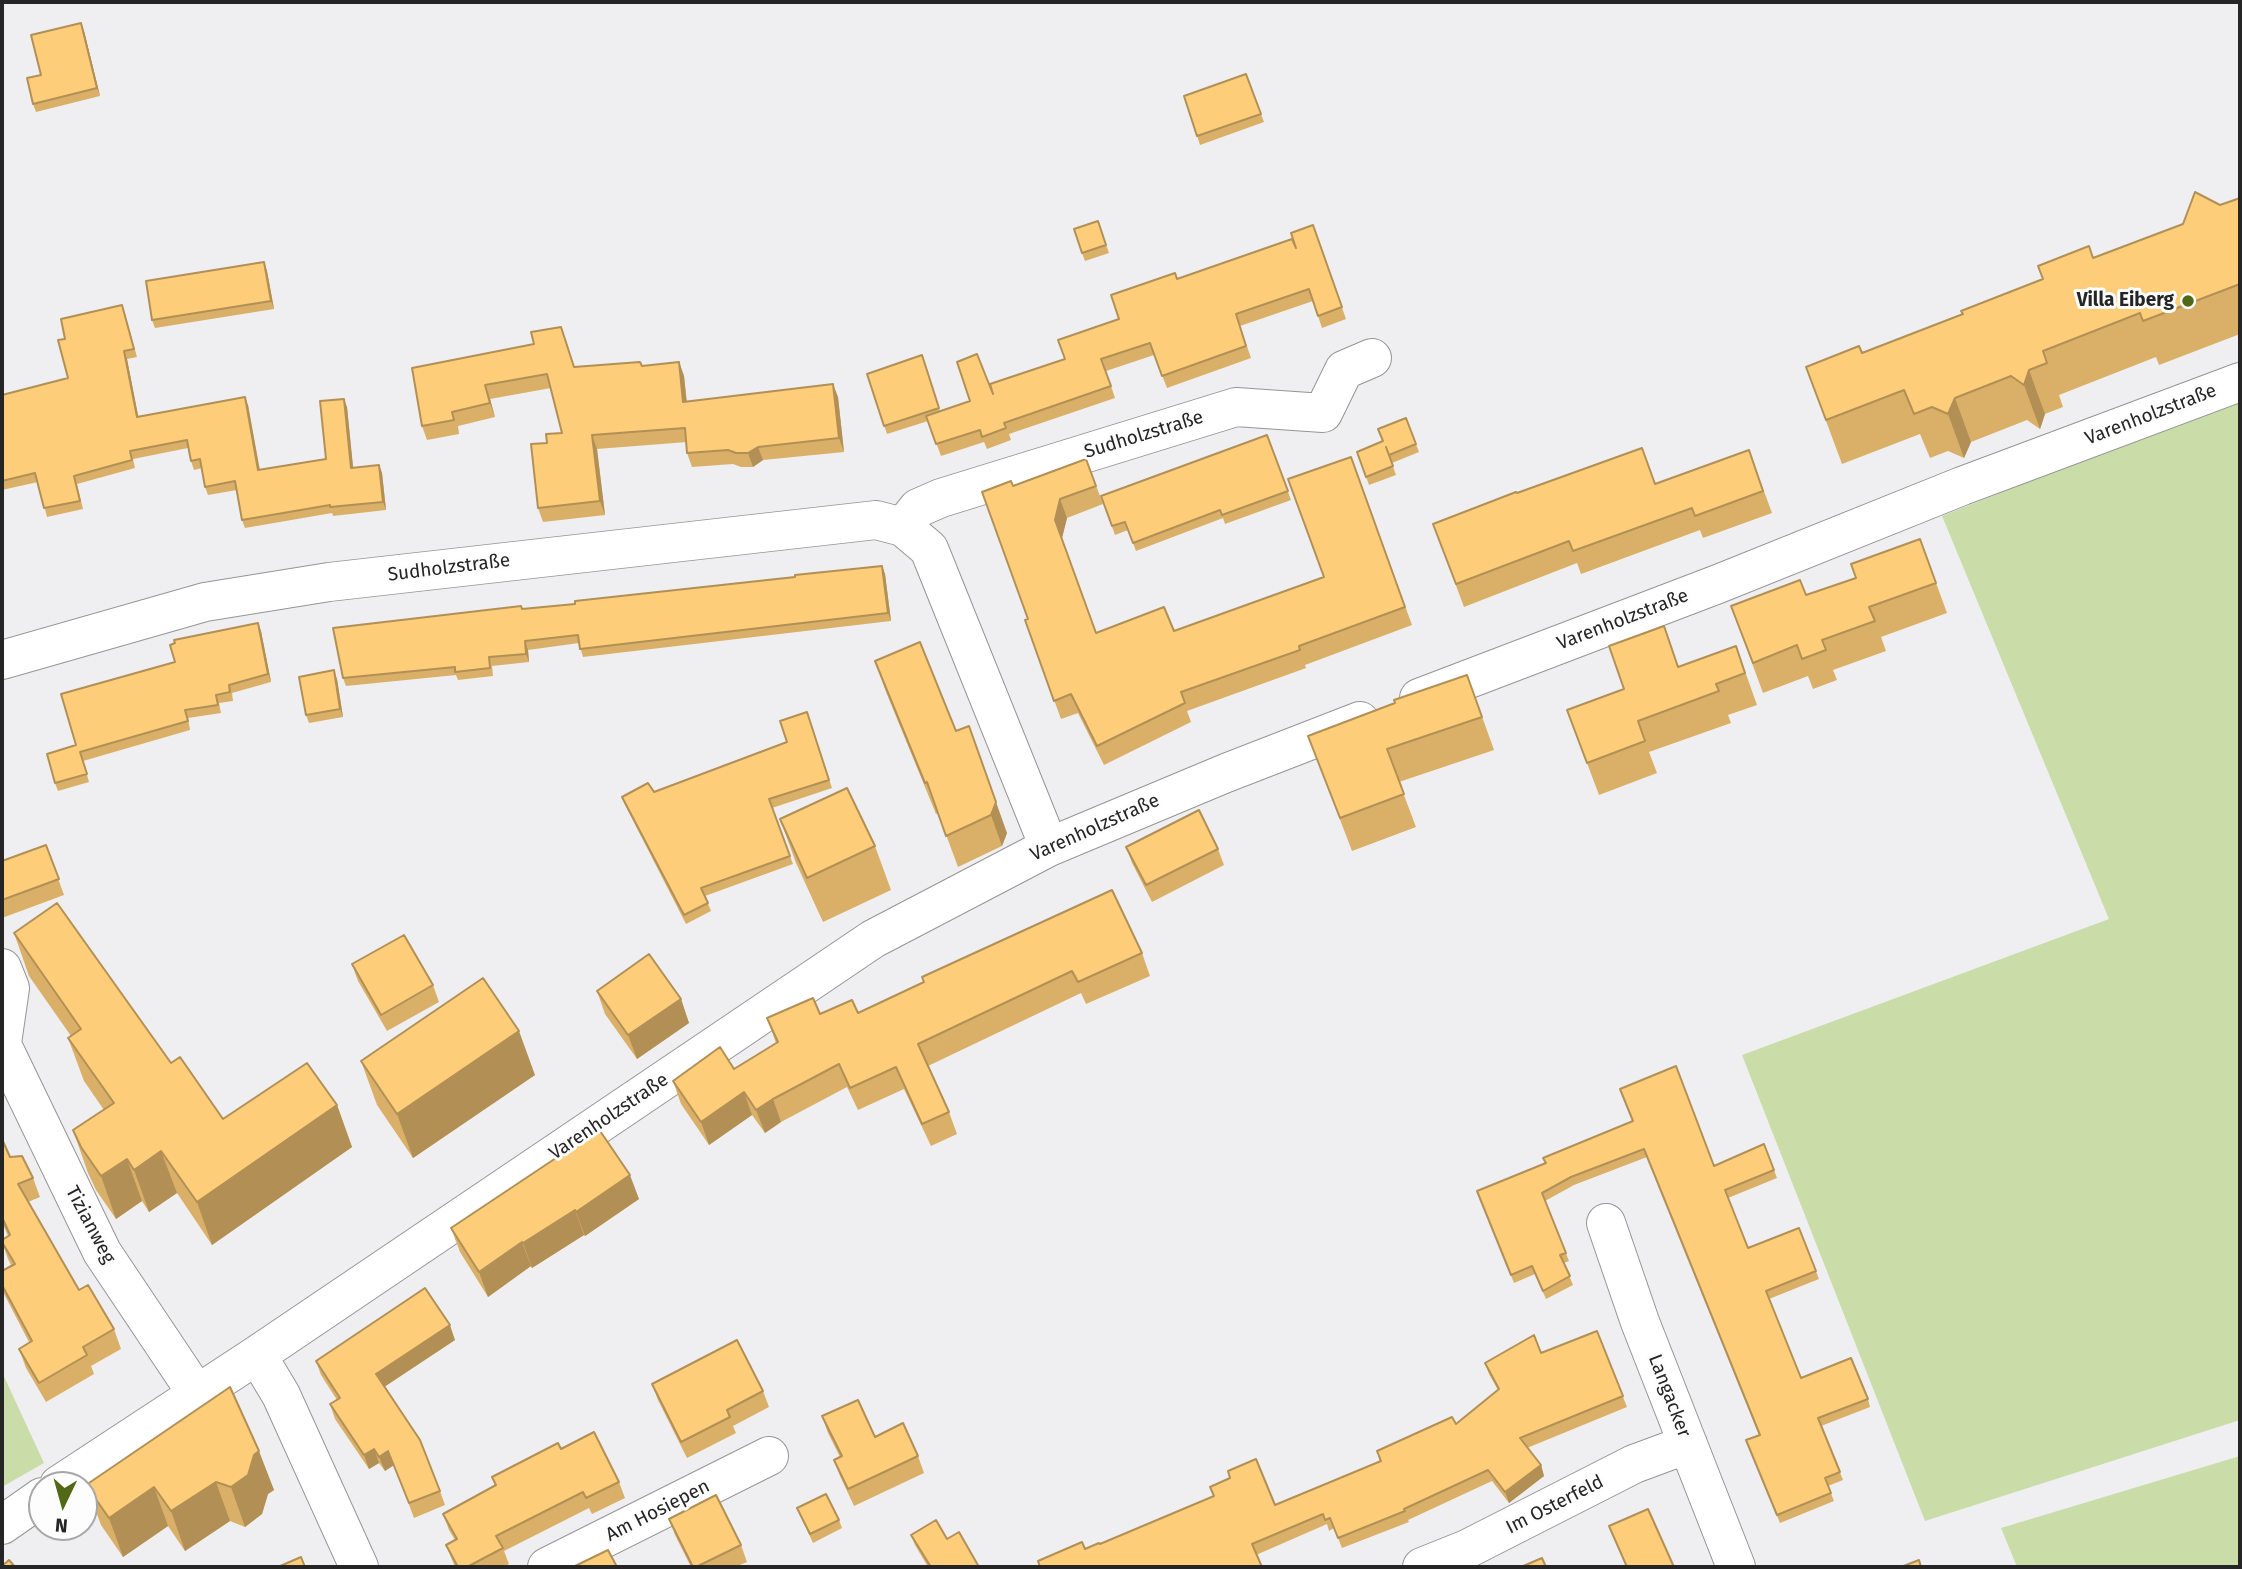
<!DOCTYPE html>
<meta charset="utf-8">
<style>
body{margin:0}
#map{position:relative;width:2242px;height:1569px;overflow:hidden;background:#efeff1;font-family:"Fira Sans",sans-serif}
canvas{display:block}
.frame{position:absolute;inset:0;border:4px solid #252526;pointer-events:none}
.north{position:absolute;left:28px;top:1471px;width:70px;height:70px;box-sizing:border-box;background:#fdfdfe;border:2px solid #a7a7a8;border-radius:50%;rotate:185deg;font-size:19px;font-weight:700;line-height:28px;text-align:center;color:#252526}
.north::after{content:'';display:block;margin:auto;width:24px;height:32px;background:#516816;clip-path:polygon(50% 0,100% 100%,50% 72%,0 100%)}
</style>
<div id="map">
<canvas width="2242" height="1569"></canvas>
<div class="frame"></div>
<div class="north">N</div>
</div>
<script>
const context = document.querySelector('canvas').getContext('2d');
context.lineJoin = 'round';
function fill(path, color) {
  context.fillStyle = color;
  context.fill(path, 'evenodd');
}
function strokePath(path, color, width, dash) {
  context.strokeStyle = color;
  context.lineWidth = width;
  context.lineCap = dash ? 'butt' : 'round';
  context.setLineDash(dash || []);
  context.stroke(path);
}
function label(font, color, halo, rows, align = 'center') {
  context.font = font + ' "Fira Sans",sans-serif';
  context.lineWidth = 6;
  context.setLineDash([]);
  context.textBaseline = 'middle';
  context.strokeStyle = halo;
  context.fillStyle = color;
  for (const [text, x, y, turn = 0] of rows) {
    context.save();
    context.translate(x, y);
    context.rotate((+turn || 0) * Math.PI / 180);
    context.textAlign = isNaN(turn) ? turn : align;
    if (halo) context.strokeText(text, 0, 0);
    context.fillText(text, 0, 0);
    context.restore();
  }
}
fill(new Path2D(`
 M 2240,398 L 2240,1420 L 1925,1521 L 1742,1055 L 2109,919 L 1942,516 Z
 M 2,1372 L 44,1463 L 2,1487 Z
 M 2240,1456 L 2240,1567 L 2017,1567 L 2001,1528 Z`), '#cadda9');
const minor = new Path2D(`
 M 903,527 L 918,508 L 941,498 L 1236,407 L 1323,413 L 1344,370 L 1372,358
 M 2,660 L 205,602 L 329,582 L 876,520 L 903,527 L 929,549 L 1049,847
 M 1419,698 L 1718,584 L 1962,486 L 2240,382
 M 2,968 L 10,988 L 2,1043
 M 2,1045 L 102,1252 L 197,1394
 M 1606,1223 L 1640,1322 L 1736,1567
 M 257,1355 L 281,1395 L 359,1567
 M 59,1485 L 257,1355 L 873,939 L 1049,847 L 1226,773 L 1360,721
 M 2,1525 L 42,1497
 M 547,1567 L 769,1456
 M 1422,1567 L 1467,1549 L 1634,1464 L 1688,1444`);
strokePath(minor, '#959596', 40);
strokePath(minor, '#fff', 38);
fill(new Path2D(`
 M 84,31 L 100,96 L 36,112 L 33,104 L 41,75 Z
 M 1246,74 L 1264,122 L 1200,145 L 1184,96 Z
 M 2240,198 L 2240,334 L 2159,365 L 2156,357 L 2059,395 L 2063,407 L 2045,414 L 2040,429 L 2027,420 L 1971,442 L 1964,458 L 1948,451 L 1930,458 L 1920,434 L 1842,464 L 1806,367 L 1862,353 L 1963,314 L 2093,258 L 2183,224 L 2220,205 Z
 M 1098,221 L 1109,253 L 1085,261 L 1082,253 Z
 M 1313,225 L 1346,319 L 1322,328 L 1313,301 L 1240,326 L 1251,358 L 1167,388 L 1154,355 L 1106,371 L 1115,398 L 1009,434 L 1011,440 L 987,449 L 984,442 L 941,456 L 928,421 L 887,434 L 867,374 L 922,355 L 940,411 L 993,394 L 1065,359 L 1119,319 L 1177,279 L 1296,248 Z
 M 264,262 L 267,271 L 274,309 L 155,328 L 152,320 Z
 M 125,314 L 137,357 L 127,359 L 138,416 L 248,405 L 260,470 L 326,459 L 347,407 L 353,468 L 379,465 L 382,473 L 386,510 L 333,516 L 332,513 L 245,528 L 242,520 L 237,490 L 208,495 L 205,487 L 202,468 L 194,470 L 191,461 L 188,448 L 133,459 L 135,468 L 77,484 L 83,509 L 47,517 L 38,482 L 2,490 L 2,424 L 68,378 L 65,339 Z
 M 566,340 L 574,367 L 642,366 L 679,362 L 684,376 L 687,402 L 838,397 L 844,452 L 763,460 L 753,467 L 741,467 L 733,464 L 692,467 L 687,453 L 687,442 L 597,449 L 605,515 L 543,522 L 538,508 L 547,443 L 562,433 L 551,388 L 490,399 L 495,417 L 458,426 L 459,434 L 427,440 L 422,426 L 534,344 Z
 M 1406,418 L 1419,452 L 1392,463 L 1389,455 L 1396,475 L 1369,485 L 1357,452 L 1383,441 Z
 M 1267,435 L 1291,500 L 1225,524 L 1223,518 L 1136,551 L 1128,530 L 1115,535 L 1101,496 Z
 M 1749,450 L 1772,513 L 1703,538 L 1700,530 L 1581,574 L 1577,563 L 1464,607 L 1433,524 L 1517,493 L 1655,484 Z
 M 1351,457 L 1412,625 L 1305,665 L 1306,668 L 1187,711 L 1191,722 L 1104,765 L 1078,713 L 1061,719 L 1025,620 L 1028,619 L 1013,486 L 1086,459 L 1103,504 L 1067,518 L 1062,538 L 1096,633 L 1174,631 L 1324,577 Z
 M 1920,539 L 1947,613 L 1881,637 L 1886,651 L 1833,670 L 1837,680 L 1813,689 L 1808,676 L 1763,693 L 1731,606 L 1806,595 L 1856,578 Z
 M 882,566 L 885,574 L 891,621 L 583,657 L 579,643 L 528,650 L 529,662 L 492,666 L 493,676 L 458,680 L 456,675 L 346,686 L 343,678 L 521,606 L 522,609 L 575,604 L 795,577 Z
 M 261,631 L 271,682 L 232,693 L 233,701 L 219,703 L 221,713 L 188,718 L 190,730 L 83,761 L 89,782 L 58,791 L 55,783 L 76,745 L 175,662 Z
 M 1736,646 L 1757,705 L 1728,715 L 1731,723 L 1649,752 L 1657,773 L 1599,795 L 1567,710 Z
 M 875,661 L 956,731 L 1007,833 L 1002,846 L 958,867 L 938,813 L 936,814 L 886,692 Z
 M 337,679 L 343,717 L 309,723 L 306,715 Z
 M 1479,708 L 1494,750 L 1399,782 L 1416,827 L 1352,851 L 1308,736 Z
 M 807,712 L 832,788 L 772,808 L 793,864 L 705,896 L 711,911 L 686,924 L 625,805 L 622,797 L 654,792 L 787,742 Z
 M 780,819 L 875,846 L 891,890 L 823,922 L 796,863 Z
 M 46,845 L 64,895 L 2,918 L 2,861 Z
 M 1126,847 L 1218,849 L 1224,865 L 1152,902 L 1132,863 Z
 M 14,933 L 171,1063 L 223,1119 L 337,1105 L 352,1147 L 212,1245 L 177,1193 L 149,1212 L 142,1201 L 116,1219 L 96,1190 L 88,1173 L 73,1130 L 104,1110 L 84,1081 L 68,1038 L 71,1036 L 29,976 Z
 M 1142,953 L 1150,976 L 1086,1004 L 1081,993 L 928,1066 L 949,1112 L 957,1134 L 931,1146 L 904,1089 L 858,1110 L 847,1087 L 781,1122 L 765,1133 L 752,1115 L 709,1145 L 681,1104 L 673,1081 L 734,1069 L 776,1043 L 767,1018 L 820,1014 L 858,1013 Z
 M 352,964 L 433,985 L 439,1002 L 387,1031 L 358,981 Z
 M 597,991 L 681,999 L 689,1023 L 637,1059 L 605,1014 Z
 M 361,1061 L 535,1075 L 413,1158 L 377,1105 Z
 M 1633,1122 L 1714,1166 L 1764,1144 L 1777,1178 L 1728,1198 L 1748,1248 L 1799,1228 L 1819,1279 L 1769,1299 L 1801,1378 L 1868,1399 L 1870,1407 L 1821,1426 L 1843,1480 L 1828,1486 L 1834,1501 L 1780,1523 L 1746,1440 L 1759,1435 L 1647,1157 L 1574,1185 L 1545,1201 L 1569,1261 L 1564,1263 L 1573,1285 L 1546,1299 L 1535,1274 L 1514,1283 L 1477,1191 L 1545,1164 L 1543,1158 Z
 M 576,1134 L 639,1199 L 585,1236 L 584,1235 L 532,1268 L 531,1266 L 488,1297 L 460,1252 L 451,1228 L 579,1143 Z
 M 2,1139 L 10,1157 L 33,1178 L 40,1197 L 28,1202 L 79,1290 L 114,1329 L 121,1349 L 91,1366 L 94,1374 L 46,1402 L 26,1368 L 19,1349 L 29,1342 L 2,1290 L 2,1271 L 11,1265 L 8,1259 L 2,1242 L 8,1236 L 2,1222 Z
 M 1597,1331 L 1627,1407 L 1527,1448 L 1541,1465 L 1544,1476 L 1509,1503 L 1492,1481 L 1408,1520 L 1409,1522 L 1342,1548 L 1334,1528 L 1329,1531 L 1327,1524 L 1256,1555 L 1085,1549 L 1100,1544 L 1214,1496 L 1210,1487 L 1230,1478 L 1228,1471 L 1275,1505 L 1380,1462 L 1377,1451 L 1456,1424 L 1498,1390 L 1489,1374 L 1485,1363 L 1541,1353 Z
 M 455,1340 L 384,1387 L 440,1491 L 445,1505 L 414,1518 L 394,1465 L 385,1471 L 379,1463 L 369,1469 L 335,1419 L 330,1404 L 337,1400 L 321,1375 L 316,1361 Z
 M 652,1384 L 763,1391 L 769,1407 L 733,1426 L 736,1433 L 687,1458 L 658,1400 Z
 M 230,1387 L 274,1490 L 268,1494 L 262,1514 L 245,1527 L 230,1521 L 185,1551 L 168,1526 L 123,1557 L 101,1525 L 86,1485 Z
 M 822,1416 L 875,1437 L 918,1456 L 924,1473 L 854,1506 L 840,1476 L 834,1460 L 840,1457 L 828,1433 Z
 M 561,1449 L 619,1482 L 625,1498 L 592,1514 L 589,1508 L 504,1551 L 509,1564 L 503,1567 L 455,1567 L 446,1545 L 455,1540 L 449,1530 L 443,1514 L 495,1486 L 492,1477 Z
 M 797,1508 L 839,1520 L 842,1528 L 813,1543 Z
 M 669,1519 L 741,1545 L 747,1562 L 735,1567 L 691,1567 L 675,1535 Z
 M 911,1535 L 947,1539 L 979,1567 L 928,1567 L 915,1545 Z`), '#dab069');
fill(new Path2D(`
 M 81,23 L 84,31 L 100,96 L 97,88 Z
 M 264,262 L 267,271 L 274,309 L 271,301 Z
 M 124,351 L 127,359 L 140,425 L 137,417 Z
 M 679,362 L 684,376 L 688,416 L 683,402 Z
 M 2029,370 L 2045,414 L 2040,429 L 2024,385 Z
 M 833,384 L 838,397 L 844,452 L 839,438 Z
 M 485,385 L 490,399 L 495,417 L 490,403 Z
 M 245,397 L 248,405 L 261,478 L 258,470 Z
 M 1955,398 L 1971,442 L 1964,458 L 1948,414 Z
 M 344,399 L 347,407 L 354,476 L 351,468 Z
 M 592,435 L 597,449 L 605,515 L 600,501 Z
 M 758,447 L 763,460 L 753,467 L 748,453 Z
 M 379,465 L 382,473 L 386,510 L 383,502 Z
 M 1060,499 L 1067,518 L 1062,538 L 1055,520 Z
 M 882,566 L 885,574 L 891,621 L 888,613 Z
 M 258,623 L 261,631 L 271,682 L 268,674 Z
 M 525,641 L 528,650 L 529,662 L 526,654 Z
 M 334,670 L 337,679 L 343,717 L 340,709 Z
 M 969,726 L 1007,833 L 1002,846 L 991,815 Z
 M 681,999 L 689,1023 L 637,1059 L 628,1035 Z
 M 519,1031 L 535,1075 L 413,1158 L 397,1114 Z
 M 744,1092 L 752,1115 L 709,1145 L 701,1122 Z
 M 773,1099 L 781,1122 L 765,1133 L 756,1110 Z
 M 337,1105 L 352,1147 L 212,1245 L 197,1202 Z
 M 161,1151 L 177,1193 L 149,1212 L 134,1170 Z
 M 127,1159 L 142,1201 L 116,1219 L 101,1176 Z
 M 630,1175 L 639,1199 L 585,1236 L 576,1212 Z
 M 575,1210 L 584,1235 L 532,1268 L 523,1243 Z
 M 522,1242 L 531,1266 L 488,1297 L 479,1272 Z
 M 450,1325 L 455,1340 L 381,1389 L 376,1374 Z
 M 374,1449 L 379,1463 L 369,1469 L 364,1455 Z
 M 259,1451 L 274,1490 L 268,1494 L 262,1514 L 245,1527 L 231,1487 L 254,1455 Z
 M 388,1451 L 394,1465 L 385,1471 L 379,1457 Z
 M 1541,1465 L 1544,1476 L 1509,1503 L 1505,1492 Z
 M 216,1482 L 230,1521 L 185,1551 L 171,1511 Z
 M 154,1487 L 168,1526 L 123,1557 L 109,1518 Z`), '#b29055');
const building = new Path2D(`
 M 81,23 L 97,88 L 33,104 L 27,78 L 41,75 L 31,35 Z
 M 1246,74 L 1261,114 L 1197,136 L 1184,96 Z
 M 2195,192 L 2220,205 L 2240,198 L 2240,284 L 2143,321 L 2140,313 L 2043,351 L 2047,363 L 2029,370 L 2024,385 L 2011,376 L 1955,398 L 1948,414 L 1932,407 L 1914,414 L 1904,390 L 1826,420 L 1806,367 L 1859,346 L 1862,353 L 1963,314 L 1961,311 L 2043,279 L 2038,266 L 2089,246 L 2093,258 L 2183,224 Z
 M 1098,221 L 1106,245 L 1082,253 L 1074,229 Z
 M 1313,225 L 1342,307 L 1318,316 L 1309,289 L 1236,314 L 1246,346 L 1162,376 L 1150,343 L 1101,359 L 1111,386 L 1004,423 L 1006,428 L 982,437 L 980,430 L 936,444 L 926,416 L 970,401 L 957,362 L 977,354 L 993,394 L 990,384 L 1065,359 L 1058,340 L 1119,319 L 1111,295 L 1175,273 L 1177,279 L 1292,239 L 1296,248 L 1291,233 Z
 M 264,262 L 271,301 L 152,320 L 146,281 Z
 M 122,305 L 134,349 L 124,351 L 137,417 L 245,397 L 258,470 L 326,459 L 320,401 L 344,399 L 351,468 L 379,465 L 383,502 L 330,507 L 330,505 L 242,520 L 235,481 L 205,487 L 200,459 L 191,461 L 187,440 L 130,451 L 132,460 L 74,476 L 80,501 L 44,508 L 35,473 L 2,481 L 2,395 L 68,378 L 58,340 L 65,339 L 61,319 Z
 M 561,327 L 574,367 L 640,362 L 642,366 L 679,362 L 683,402 L 833,384 L 839,438 L 758,447 L 748,453 L 736,453 L 728,450 L 687,453 L 685,428 L 592,435 L 600,501 L 538,508 L 531,444 L 547,443 L 546,434 L 562,433 L 547,374 L 485,385 L 490,403 L 452,412 L 454,420 L 422,426 L 412,368 L 534,344 L 531,332 Z
 M 922,355 L 939,408 L 884,426 L 867,374 Z
 M 1406,418 L 1416,444 L 1389,455 L 1386,447 L 1393,466 L 1366,477 L 1357,452 L 1383,441 L 1378,429 Z
 M 1267,435 L 1288,491 L 1222,515 L 1220,510 L 1133,543 L 1125,522 L 1112,526 L 1101,496 Z
 M 1642,448 L 1655,484 L 1749,450 L 1763,491 L 1695,516 L 1692,508 L 1573,551 L 1569,541 L 1456,584 L 1433,524 L 1516,492 L 1517,493 Z
 M 1351,457 L 1405,607 L 1299,646 L 1300,650 L 1181,692 L 1185,703 L 1097,746 L 1071,694 L 1054,701 L 1025,620 L 1028,619 L 982,492 L 1011,481 L 1013,486 L 1086,459 L 1096,486 L 1060,499 L 1055,520 L 1096,633 L 1164,607 L 1174,631 L 1324,577 L 1288,479 Z
 M 1920,539 L 1936,583 L 1869,607 L 1875,621 L 1822,640 L 1826,650 L 1802,659 L 1797,645 L 1753,663 L 1731,606 L 1800,580 L 1806,595 L 1856,578 L 1851,564 Z
 M 882,566 L 888,613 L 580,649 L 578,635 L 525,641 L 526,654 L 489,657 L 490,668 L 455,672 L 455,667 L 343,678 L 333,628 L 521,606 L 522,609 L 575,604 L 575,601 L 795,577 L 795,575 Z
 M 258,623 L 268,674 L 229,685 L 230,692 L 216,695 L 218,705 L 185,710 L 188,721 L 80,752 L 87,774 L 55,783 L 47,754 L 76,745 L 61,694 L 175,662 L 170,645 L 175,643 L 174,640 Z
 M 1664,626 L 1678,667 L 1736,646 L 1745,673 L 1716,684 L 1719,691 L 1638,721 L 1645,741 L 1587,763 L 1567,710 L 1624,689 L 1609,646 Z
 M 920,642 L 956,731 L 969,726 L 996,802 L 991,815 L 946,836 L 927,782 L 925,783 L 875,661 Z
 M 334,670 L 340,709 L 306,715 L 299,677 Z
 M 1467,675 L 1482,717 L 1387,749 L 1404,794 L 1340,818 L 1308,736 L 1395,703 L 1394,700 Z
 M 807,712 L 829,780 L 769,799 L 790,856 L 701,888 L 708,903 L 684,915 L 622,797 L 648,783 L 654,792 L 787,742 L 780,721 Z
 M 847,788 L 875,846 L 807,878 L 780,819 Z
 M 1199,810 L 1218,849 L 1146,885 L 1126,847 Z
 M 46,845 L 59,879 L 2,900 L 2,861 Z
 M 1112,890 L 1142,953 L 1078,982 L 1072,971 L 918,1044 L 949,1112 L 922,1124 L 896,1067 L 850,1088 L 839,1064 L 773,1099 L 756,1110 L 744,1092 L 701,1122 L 673,1081 L 720,1047 L 734,1069 L 778,1042 L 767,1018 L 813,998 L 820,1014 L 852,1000 L 858,1013 L 924,982 L 922,977 Z
 M 57,903 L 171,1063 L 180,1057 L 223,1119 L 307,1063 L 337,1105 L 197,1202 L 161,1151 L 134,1170 L 127,1159 L 101,1176 L 81,1147 L 73,1130 L 114,1103 L 68,1038 L 81,1029 L 14,933 Z
 M 404,935 L 433,985 L 381,1015 L 352,964 Z
 M 649,954 L 681,999 L 628,1035 L 597,991 Z
 M 483,978 L 519,1031 L 397,1114 L 361,1061 Z
 M 1676,1066 L 1714,1166 L 1764,1144 L 1774,1170 L 1725,1190 L 1748,1248 L 1799,1228 L 1816,1271 L 1766,1291 L 1801,1378 L 1851,1358 L 1868,1399 L 1818,1418 L 1840,1472 L 1825,1478 L 1831,1493 L 1777,1515 L 1746,1440 L 1760,1435 L 1644,1149 L 1571,1177 L 1542,1193 L 1566,1253 L 1560,1255 L 1570,1276 L 1543,1291 L 1532,1266 L 1511,1275 L 1477,1191 L 1546,1163 L 1543,1158 L 1633,1121 L 1620,1089 Z
 M 594,1122 L 630,1175 L 576,1212 L 575,1210 L 523,1243 L 522,1242 L 479,1272 L 451,1228 L 580,1142 L 576,1134 Z
 M 2,1139 L 10,1157 L 22,1156 L 33,1178 L 18,1184 L 79,1290 L 88,1285 L 114,1329 L 83,1347 L 87,1355 L 39,1383 L 19,1349 L 32,1341 L 2,1285 L 2,1271 L 15,1264 L 2,1242 L 2,1240 L 10,1235 L 2,1217 Z
 M 425,1288 L 450,1325 L 376,1374 L 420,1440 L 440,1491 L 409,1503 L 388,1451 L 379,1457 L 374,1449 L 364,1455 L 330,1404 L 340,1398 L 316,1361 Z
 M 1597,1331 L 1623,1396 L 1520,1438 L 1541,1465 L 1505,1492 L 1488,1470 L 1404,1509 L 1405,1511 L 1338,1538 L 1330,1518 L 1325,1520 L 1323,1514 L 1252,1544 L 1262,1567 L 1040,1567 L 1038,1561 L 1082,1542 L 1085,1549 L 1099,1543 L 1100,1544 L 1214,1496 L 1210,1487 L 1230,1478 L 1228,1471 L 1256,1459 L 1275,1505 L 1381,1461 L 1377,1451 L 1452,1417 L 1456,1424 L 1499,1389 L 1485,1363 L 1534,1335 L 1541,1353 Z
 M 737,1340 L 763,1391 L 727,1410 L 730,1417 L 681,1442 L 652,1384 Z
 M 230,1387 L 259,1451 L 254,1455 L 248,1475 L 231,1487 L 216,1482 L 171,1511 L 154,1487 L 109,1518 L 86,1485 Z
 M 858,1400 L 875,1437 L 903,1423 L 918,1456 L 848,1489 L 834,1460 L 842,1456 L 822,1416 Z
 M 594,1432 L 619,1482 L 586,1498 L 583,1492 L 496,1536 L 503,1548 L 467,1567 L 458,1567 L 446,1545 L 457,1539 L 443,1514 L 496,1485 L 492,1477 L 558,1443 L 561,1449 Z
 M 826,1494 L 839,1520 L 810,1534 L 797,1508 Z
 M 716,1495 L 741,1545 L 696,1567 L 693,1567 L 669,1519 Z
 M 1648,1509 L 1674,1567 L 1627,1567 L 1609,1526 Z
 M 936,1520 L 947,1539 L 959,1532 L 979,1567 L 931,1567 L 911,1535 Z
 M 608,1550 L 617,1567 L 573,1567 Z
 M 301,1557 L 305,1567 L 278,1567 Z
 M 1542,1558 L 1546,1567 L 1521,1567 Z
 M 9,1560 L 15,1567 L 2,1567 L 2,1566 Z
 M 1919,1560 L 1921,1567 L 1901,1567 Z`);
fill(building, '#fecd7a');
strokePath(building, '#b29055', 2);
for (const [x, y, r, color] of [
 [2188,301,7,"#516816"]
]) {
  const dot = new Path2D();
  dot.arc(x, y, r, 0, 2 * Math.PI);
  context.fillStyle = color;
  context.fill(dot);
  strokePath(dot, '#fdfdfe', 2.5);
}
label('bold 19px', '#252526', '#fdfdfe', [
 ["Villa Eiberg",2174,301]
], 'right');
label('19px', '#252526', '#fdfdfe', [
 ["Varenholzstraße",2151,415,-21],
 ["Sudholzstraße",1144,435,-17],
 ["Sudholzstraße",449,568,-7],
 ["Varenholzstraße",1623,620,-21],
 ["Varenholzstraße",1095,828,-24],
 ["Varenholzstraße",609,1117,-34],
 ["Tizianweg",90,1225,62],
 ["Langacker",1669,1396,69],
 ["Im Osterfeld",1555,1505,-27],
 ["Am Hosiepen",658,1511,-27]
]);
</script>
